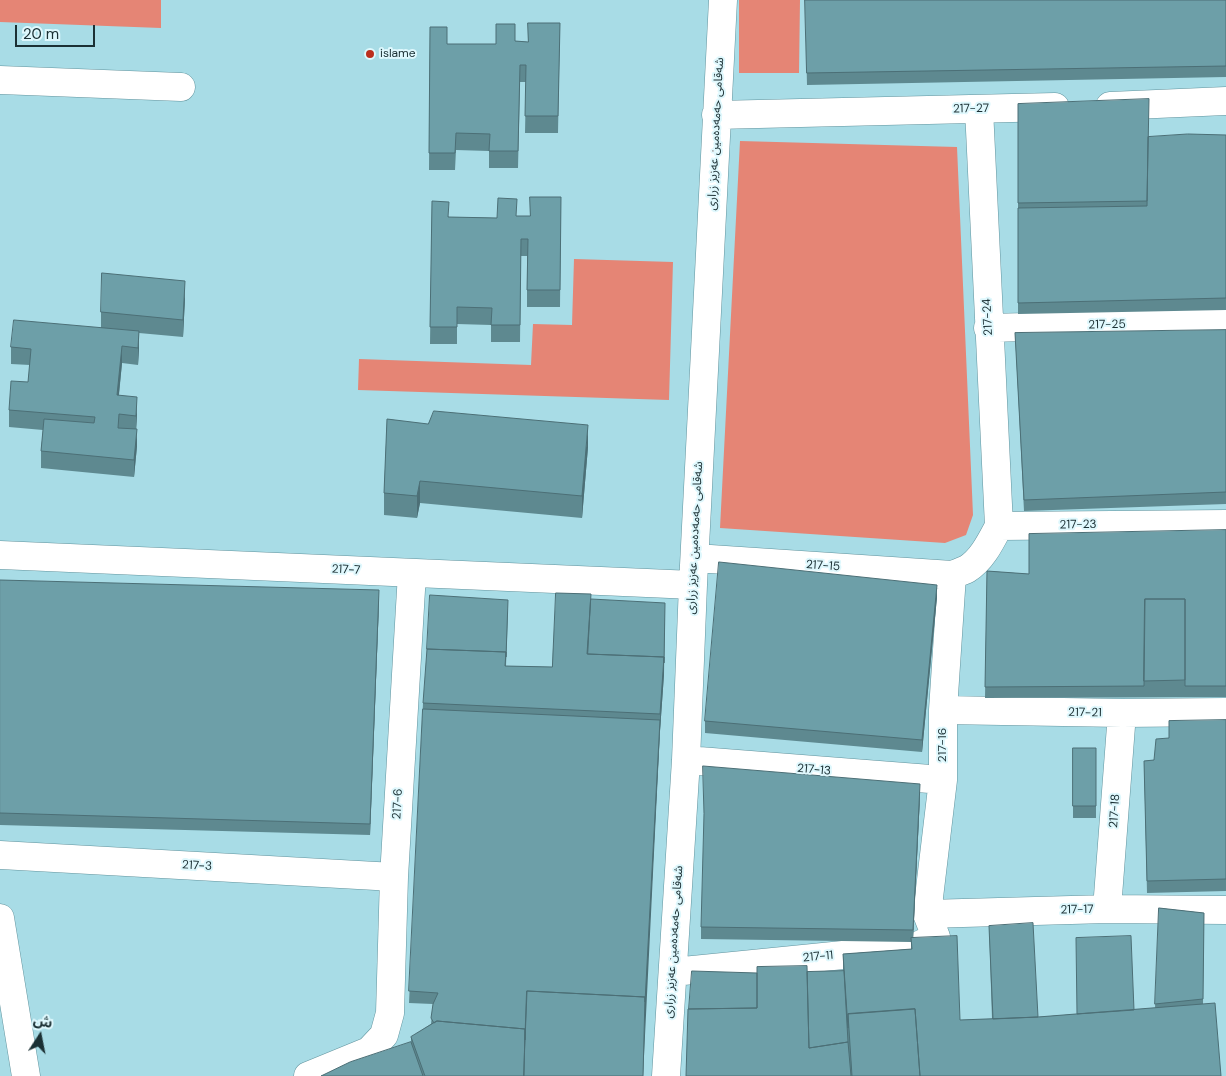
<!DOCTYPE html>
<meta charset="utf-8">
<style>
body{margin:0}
#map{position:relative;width:1226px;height:1076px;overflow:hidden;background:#a8dce6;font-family:"DM Sans","Noto Sans Arabic",sans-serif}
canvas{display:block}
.north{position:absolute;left:15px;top:1011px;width:50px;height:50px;-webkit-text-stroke:4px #dff8fd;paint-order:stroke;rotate:11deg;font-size:14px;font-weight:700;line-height:20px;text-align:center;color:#1b3034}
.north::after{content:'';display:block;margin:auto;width:18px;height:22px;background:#1b3034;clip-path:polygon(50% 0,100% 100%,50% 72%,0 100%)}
.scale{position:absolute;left:15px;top:25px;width:80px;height:22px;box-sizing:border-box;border:2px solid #1b3034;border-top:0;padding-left:6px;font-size:15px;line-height:18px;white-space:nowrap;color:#1b3034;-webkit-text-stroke:4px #dff8fd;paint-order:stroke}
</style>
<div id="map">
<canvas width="1226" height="1076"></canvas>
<div class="north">ش</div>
<div class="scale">20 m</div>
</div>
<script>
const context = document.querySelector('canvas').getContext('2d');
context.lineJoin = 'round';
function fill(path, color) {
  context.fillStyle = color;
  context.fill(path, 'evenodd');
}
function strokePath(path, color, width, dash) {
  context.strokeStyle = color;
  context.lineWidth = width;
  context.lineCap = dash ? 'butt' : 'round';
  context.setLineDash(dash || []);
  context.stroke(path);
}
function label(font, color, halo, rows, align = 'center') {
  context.font = font + ' "DM Sans","Noto Sans Arabic",sans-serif';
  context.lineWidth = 4;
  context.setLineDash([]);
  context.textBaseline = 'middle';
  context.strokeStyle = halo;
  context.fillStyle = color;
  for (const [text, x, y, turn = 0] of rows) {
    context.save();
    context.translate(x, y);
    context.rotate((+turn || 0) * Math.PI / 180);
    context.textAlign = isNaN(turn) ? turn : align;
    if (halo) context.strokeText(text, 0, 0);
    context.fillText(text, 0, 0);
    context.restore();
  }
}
fill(new Path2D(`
 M 0,0 L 161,0 L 161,28 L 0,22 Z
 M 739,0 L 800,0 L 799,73 L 739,73 Z
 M 740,141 L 957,147 L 973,515 L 966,535 L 945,543 L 720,528 Z
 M 574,259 L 673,262 L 669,400 L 358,390 L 359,359 L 531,365 L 533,324 L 572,325 Z`), '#e58575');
const minor = new Path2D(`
 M 0,80 L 181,87
 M 1110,106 L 1226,101
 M 979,109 L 999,526
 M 716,115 L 1055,107
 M 988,328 L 1226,322
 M 999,526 L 1226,524
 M 0,555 L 693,585
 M 695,558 L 952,575 C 957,573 963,571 967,569 C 982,560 991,541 999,526
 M 943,710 L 1122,713 L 1226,712
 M 686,760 L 943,780
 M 0,855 L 394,877
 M 1107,909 L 1122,713
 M 927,914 L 1107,909 L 1226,910
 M 0,918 L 26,1076
 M 673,972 L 913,948 L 936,937 L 927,914 L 943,780 L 943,710 L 952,575
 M 308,1076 L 369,1051 L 384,1035 L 390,1013 L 394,877 L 412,573
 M 666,1076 L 686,760 L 693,585 L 723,0`);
strokePath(minor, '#61939d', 29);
strokePath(minor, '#fff', 28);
fill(new Path2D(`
 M 805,0 L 1226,0 L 1226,77 L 807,85 Z
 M 560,23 L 558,133 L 525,133 L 526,82 L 520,82 L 518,168 L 489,168 L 489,151 L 456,150 L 455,170 L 429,170 L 430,27 L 447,44 L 496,44 L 515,41 L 528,42 Z
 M 1018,104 L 1148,137 L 1226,135 L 1226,310 L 1018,314 Z
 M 561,197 L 560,307 L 527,307 L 527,256 L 521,256 L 520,342 L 491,342 L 491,325 L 457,324 L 457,344 L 430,344 L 432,201 L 449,217 L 497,218 L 517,216 L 530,216 Z
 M 185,298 L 183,337 L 139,333 L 139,348 L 138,365 L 122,363 L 119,395 L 137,414 L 136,429 L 137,446 L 134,477 L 41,468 L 41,451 L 43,430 L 9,427 L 9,410 L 28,382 L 30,365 L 11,364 L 11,347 L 101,328 L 101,312 Z
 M 1226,330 L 1226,504 L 1024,511 L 1015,333 Z
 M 387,419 L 588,447 L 582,518 L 420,503 L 417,518 L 384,515 L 384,493 Z
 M 1226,530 L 1226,697 L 985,698 L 987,571 L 1029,574 Z
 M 0,580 L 379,602 L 370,835 L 0,825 Z
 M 937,597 L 922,752 L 705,733 L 705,721 Z
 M 591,599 L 664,674 L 660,731 L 645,1014 L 643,1076 L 321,1076 L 411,1042 L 411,1037 L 431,1024 L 433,1004 L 409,1003 L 423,703 L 508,612 L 506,666 L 552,667 Z
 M 1226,720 L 1226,891 L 1147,893 L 1144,761 L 1154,760 L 1169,738 Z
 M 1073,748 L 1096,748 L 1096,818 L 1073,818 Z
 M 920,796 L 913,938 L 960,1020 L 992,1019 L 989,926 L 1038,1017 L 1155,1008 L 1159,908 L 1204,913 L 1203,1004 L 1221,1076 L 686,1076 L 757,973 L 843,971 L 843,954 L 911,949 L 911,942 L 701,939 L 701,927 Z`), '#5e8990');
fill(new Path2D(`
 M 185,281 L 185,298 L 183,337 L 183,320 Z
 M 139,331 L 139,348 L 138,365 L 138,348 Z
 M 122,346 L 122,363 L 117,412 L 117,395 Z
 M 137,397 L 137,414 L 136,433 L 136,416 Z
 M 588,425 L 588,447 L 582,518 L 582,496 Z
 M 137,429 L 137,446 L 134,477 L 134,460 Z
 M 420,481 L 420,503 L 417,518 L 417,496 Z
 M 937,585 L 937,597 L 922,752 L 922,740 Z
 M 379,590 L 379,602 L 370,835 L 370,824 Z
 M 665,603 L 664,674 L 660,731 L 643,1076 L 645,997 L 660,720 Z
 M 920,784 L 920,796 L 913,942 L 913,930 Z`), '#4c6f76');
const building = new Path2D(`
 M 805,0 L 1226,0 L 1226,66 L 807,73 Z
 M 528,23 L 560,23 L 558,116 L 525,116 L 526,65 L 520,65 L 518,151 L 489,151 L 490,134 L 456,133 L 455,153 L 429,153 L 430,27 L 447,27 L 447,44 L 496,44 L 496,24 L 515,24 L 515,41 L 528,42 Z
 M 1149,99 L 1147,201 L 1018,203 L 1018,104 Z
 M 1188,134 L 1226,135 L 1226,298 L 1018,303 L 1018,208 L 1147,206 L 1148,137 Z
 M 530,197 L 561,197 L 560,290 L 527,290 L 528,239 L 521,239 L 520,325 L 491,325 L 492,308 L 457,307 L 457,327 L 430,327 L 432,201 L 449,202 L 448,217 L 497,218 L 498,198 L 517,199 L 516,216 L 530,216 Z
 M 102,273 L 185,281 L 183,320 L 101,312 Z
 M 14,320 L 139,331 L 138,348 L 122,346 L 117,395 L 137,397 L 136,416 L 119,414 L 118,428 L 137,429 L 134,460 L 41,451 L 44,419 L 94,423 L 95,417 L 9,410 L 11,381 L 28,382 L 31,349 L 11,347 Z
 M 1226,330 L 1226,492 L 1024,500 L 1015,333 Z
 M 434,411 L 588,425 L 582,496 L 420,481 L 417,496 L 384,493 L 387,419 L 428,424 Z
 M 1226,530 L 1226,686 L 1185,686 L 1185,599 L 1145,599 L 1144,686 L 985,687 L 987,571 L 1029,574 L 1029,534 Z
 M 719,562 L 937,585 L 922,740 L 705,721 Z
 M 0,580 L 379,590 L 370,824 L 0,813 Z
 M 556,593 L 591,594 L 587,654 L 664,657 L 660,714 L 423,703 L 427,649 L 506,652 L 505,666 L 552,667 Z
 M 430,595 L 508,600 L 506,657 L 506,652 L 427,649 Z
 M 591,599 L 665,603 L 664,663 L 664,657 L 588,654 Z
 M 1145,599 L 1185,599 L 1185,680 L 1144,681 Z
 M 423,709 L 660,720 L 645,1002 L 645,997 L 527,991 L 525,1040 L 525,1029 L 437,1021 L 434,1023 L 431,1018 L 433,1004 L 438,993 L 409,991 Z
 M 1226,720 L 1226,879 L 1147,881 L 1144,761 L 1154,760 L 1156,739 L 1169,738 L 1169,721 Z
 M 1073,748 L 1096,748 L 1096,806 L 1073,806 Z
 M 703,766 L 920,784 L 913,930 L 701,927 L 704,814 Z
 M 1159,908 L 1204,913 L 1203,999 L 1155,1004 Z
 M 1033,923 L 1038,1017 L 993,1019 L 989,926 Z
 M 957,936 L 960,1020 L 1038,1017 L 1215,1003 L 1221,1076 L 920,1076 L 915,1009 L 848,1014 L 848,1028 L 843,954 L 912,949 L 911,938 Z
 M 1131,936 L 1134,1010 L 1077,1014 L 1076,938 Z
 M 807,966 L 809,1048 L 848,1042 L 851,1076 L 686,1076 L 688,1009 L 757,1008 L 757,967 Z
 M 692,971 L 757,973 L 757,1008 L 689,1009 Z
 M 844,971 L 848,1042 L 809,1048 L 807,972 Z
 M 527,991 L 645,997 L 643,1076 L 524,1076 Z
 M 915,1009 L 920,1076 L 852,1076 L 848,1014 Z
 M 437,1021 L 525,1029 L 524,1076 L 425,1076 L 411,1037 Z
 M 411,1042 L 423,1076 L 321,1076 L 350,1062 Z`);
fill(building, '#6d9fa8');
strokePath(building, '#4c6f76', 1);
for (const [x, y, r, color] of [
 [370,54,5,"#bb2f1e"]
]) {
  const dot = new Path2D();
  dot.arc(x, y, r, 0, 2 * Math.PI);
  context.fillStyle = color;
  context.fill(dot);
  strokePath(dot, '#dff8fd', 2);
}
label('12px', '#1b3034', '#dff8fd', [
 ["islame",380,54]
], 'left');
label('12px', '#1b3034', '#dff8fd', [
 ["217-27",971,109,-1],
 ["شەقامی حەمەدەمین عەزیز زراری",716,134,-87],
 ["217-24",988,317,-93],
 ["217-25",1107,325,-1],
 ["217-23",1078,525,-1],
 ["شەقامی حەمەدەمین عەزیز زراری",695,538,-87],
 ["217-15",823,566,4],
 ["217-7",346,570,3],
 ["217-21",1085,713,1],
 ["217-16",943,745,-90],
 ["217-13",814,770,5],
 ["217-6",398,804,-87],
 ["217-18",1115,811,-86],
 ["217-3",197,866,3],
 ["217-17",1077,910,-1],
 ["شەقامی حەمەدەمین عەزیز زراری",674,942,-86],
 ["217-11",818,957,-5]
]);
</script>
